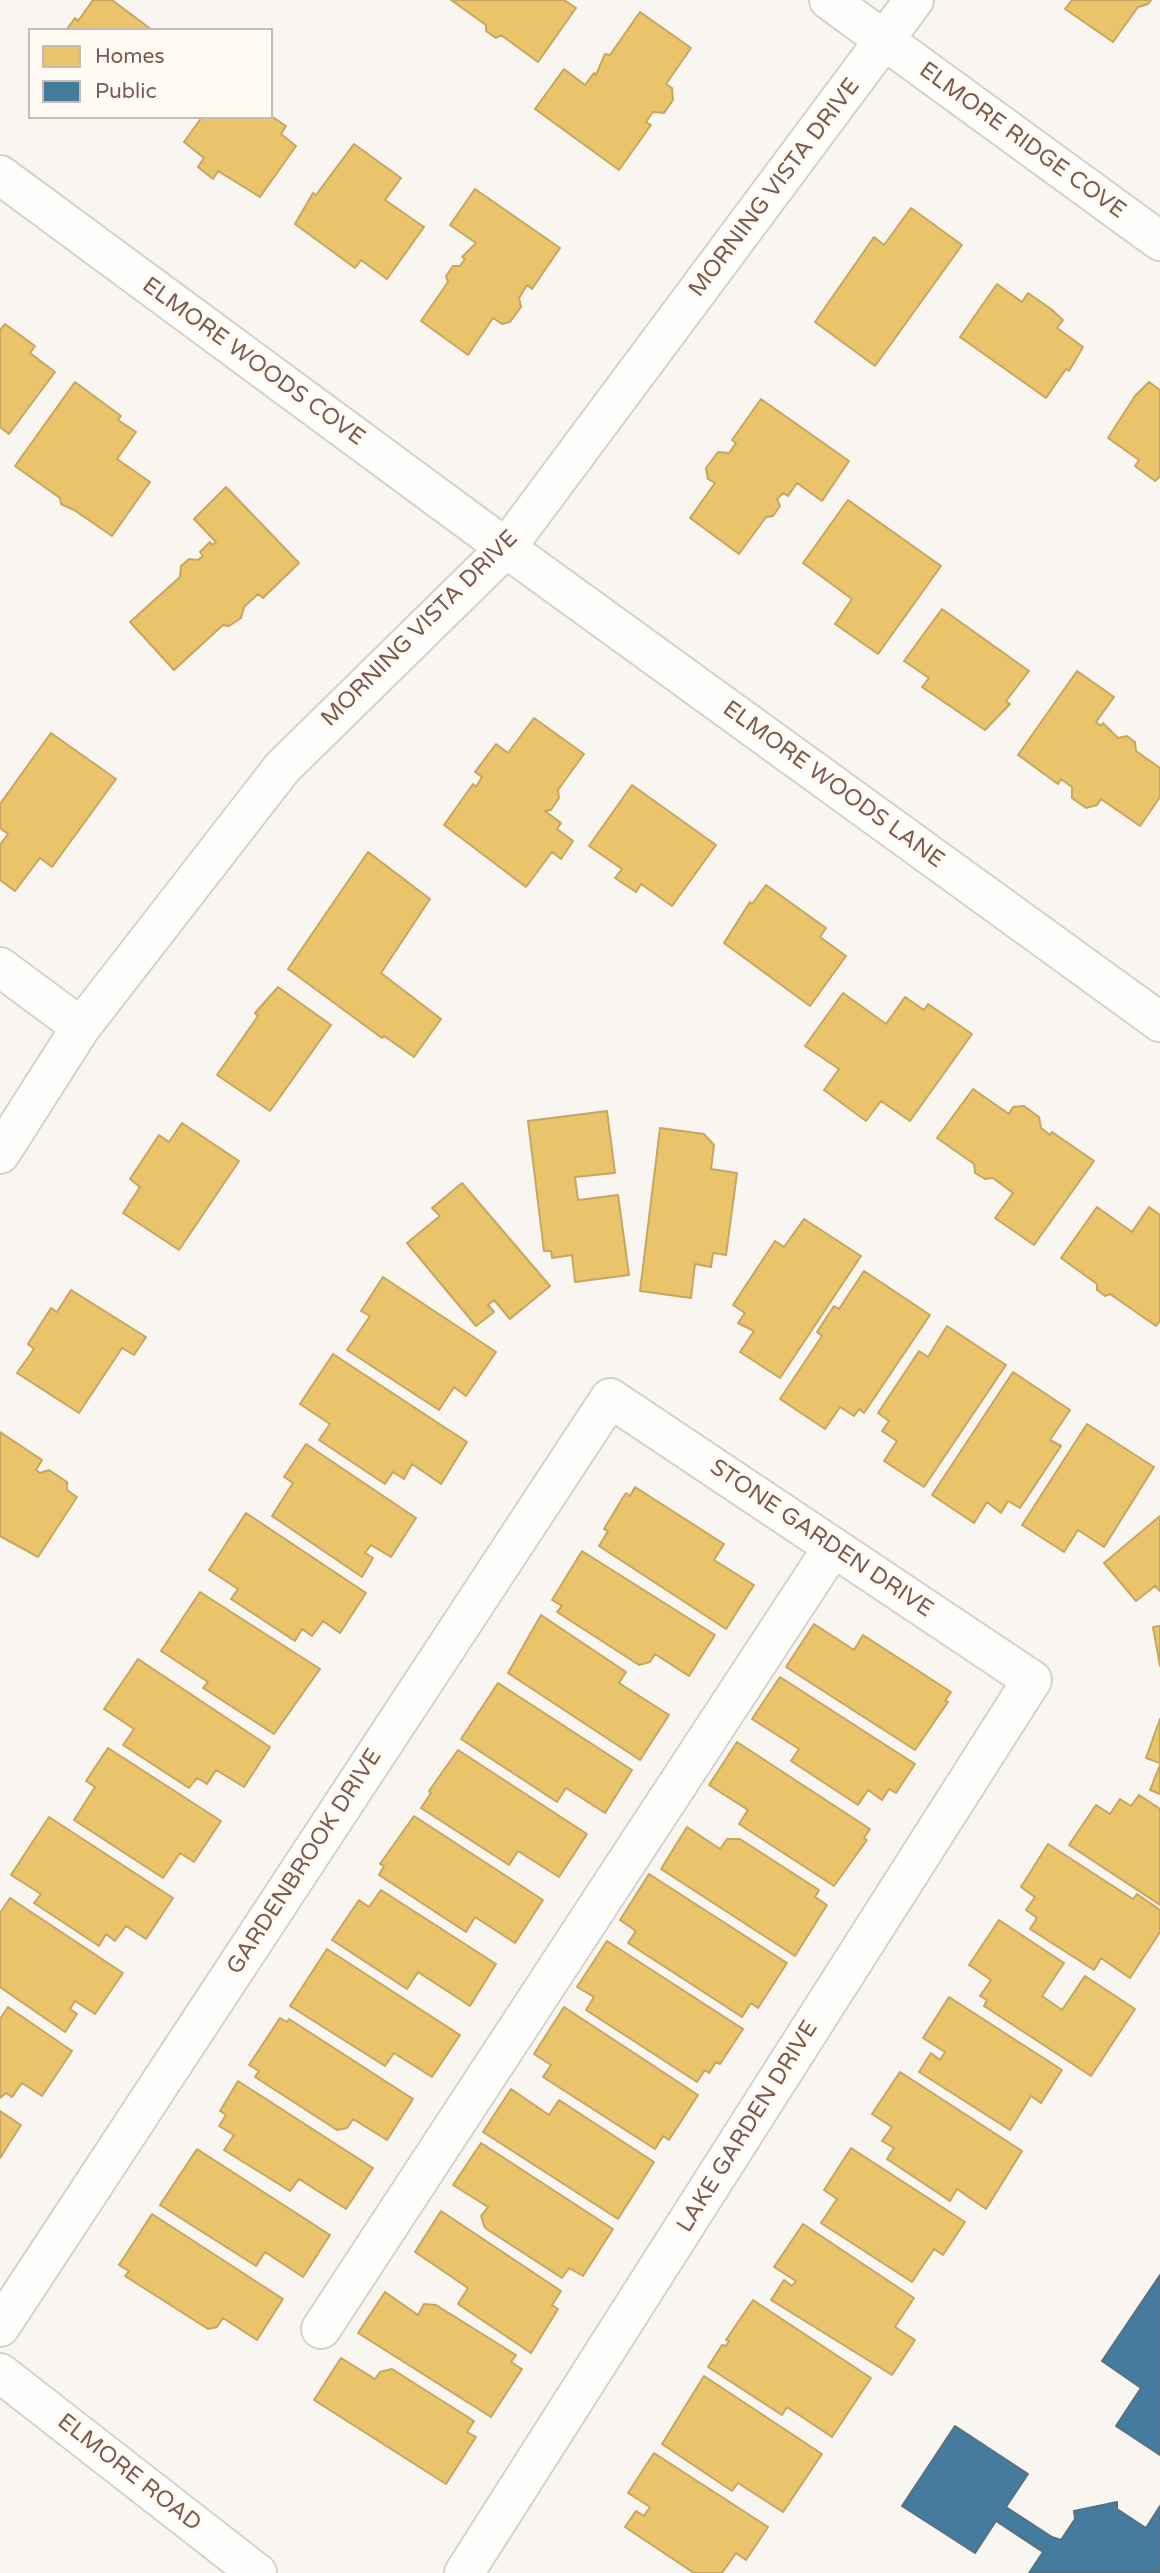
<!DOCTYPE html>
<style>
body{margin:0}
#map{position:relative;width:1160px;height:2573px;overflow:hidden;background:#f9f5f0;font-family:"Varela Round",sans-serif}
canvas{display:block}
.legend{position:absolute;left:28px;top:28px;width:245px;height:91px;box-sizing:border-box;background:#fffaf3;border:2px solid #cabbb1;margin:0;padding:9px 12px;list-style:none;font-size:21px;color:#7a5c4d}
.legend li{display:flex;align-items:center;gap:14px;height:35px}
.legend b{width:35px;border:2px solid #cabbb1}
</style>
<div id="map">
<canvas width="1160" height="2573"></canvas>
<ul class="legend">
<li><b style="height:19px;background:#e9c46a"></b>Homes</li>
<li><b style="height:19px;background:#457b9d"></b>Public</li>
</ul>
</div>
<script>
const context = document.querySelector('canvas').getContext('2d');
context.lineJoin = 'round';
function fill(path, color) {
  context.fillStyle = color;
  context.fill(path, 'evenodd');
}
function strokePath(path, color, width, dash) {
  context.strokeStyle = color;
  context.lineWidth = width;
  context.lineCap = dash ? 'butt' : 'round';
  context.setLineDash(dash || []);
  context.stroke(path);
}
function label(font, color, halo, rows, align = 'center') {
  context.font = font + ' "Varela Round",sans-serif';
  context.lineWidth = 7;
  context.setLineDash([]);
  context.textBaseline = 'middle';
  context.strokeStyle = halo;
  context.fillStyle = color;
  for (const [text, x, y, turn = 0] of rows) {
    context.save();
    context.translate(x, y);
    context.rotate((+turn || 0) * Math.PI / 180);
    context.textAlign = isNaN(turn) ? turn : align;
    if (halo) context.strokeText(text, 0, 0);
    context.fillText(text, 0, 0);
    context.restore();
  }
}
const homes = new Path2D(`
 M 93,0 L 112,0 L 152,30 L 67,29 L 75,18 L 78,21 Z
 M 451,0 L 564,0 L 576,8 L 538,62 L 501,35 L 496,38 L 486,31 L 486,25 Z
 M 1072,0 L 1151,0 L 1148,4 L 1138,7 L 1113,42 L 1065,9 Z
 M 640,12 L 691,48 L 666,84 L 672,88 L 673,100 L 664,113 L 653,112 L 646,122 L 651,125 L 619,170 L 535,109 L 564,69 L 585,85 L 594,73 L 596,75 L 605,54 L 610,55 Z
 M 271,116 L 286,126 L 281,134 L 296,146 L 260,197 L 218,171 L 213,179 L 198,167 L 204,158 L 184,142 L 202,117 Z
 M 354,144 L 401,178 L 385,200 L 424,227 L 387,279 L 361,260 L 355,268 L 295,224 L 313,193 L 316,195 Z
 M 475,189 L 560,248 L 532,289 L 527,285 L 519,298 L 521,307 L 510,322 L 502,324 L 493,318 L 468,355 L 421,321 L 448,282 L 446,276 L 453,266 L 460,266 L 465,259 L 462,257 L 476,243 L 450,225 Z
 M 911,208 L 962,245 L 875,366 L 815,322 L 874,237 L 884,245 Z
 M 997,284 L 1022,302 L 1028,293 L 1051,309 L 1063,320 L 1057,328 L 1083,347 L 1069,371 L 1066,369 L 1046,398 L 960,337 Z
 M 5,324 L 35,346 L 30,353 L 55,372 L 9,434 L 0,427 L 0,330 Z
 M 75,382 L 121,416 L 118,420 L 136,432 L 117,459 L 150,482 L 112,536 L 74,510 L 61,504 L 60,498 L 15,466 Z
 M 1149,382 L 1160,390 L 1160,476 L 1155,481 L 1135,466 L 1139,460 L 1108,438 L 1135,396 Z
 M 761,399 L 849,461 L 822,501 L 797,483 L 788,496 L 783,493 L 777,499 L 780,506 L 773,516 L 766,517 L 739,554 L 690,518 L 715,483 L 708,479 L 706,468 L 718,452 L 729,453 L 736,443 L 732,440 Z
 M 226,487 L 299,563 L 263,598 L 258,594 L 244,607 L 241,618 L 229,626 L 223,625 L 174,670 L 130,622 L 180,577 L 181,566 L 189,559 L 198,560 L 203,556 L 200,552 L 210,542 L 212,545 L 216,542 L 194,519 Z
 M 848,500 L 941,566 L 878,654 L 835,624 L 852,599 L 803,563 Z
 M 942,609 L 1029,671 L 1006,701 L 1010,704 L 985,730 L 922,687 L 929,678 L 904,661 Z
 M 1077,671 L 1114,697 L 1096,722 L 1101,726 L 1103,723 L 1118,738 L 1127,736 L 1135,742 L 1136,751 L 1160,768 L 1160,797 L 1140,826 L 1101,799 L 1097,805 L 1086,808 L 1072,798 L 1072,787 L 1061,779 L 1058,784 L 1018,755 Z
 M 534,718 L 584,754 L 558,790 L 559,798 L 551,810 L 545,811 L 561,823 L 557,829 L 573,841 L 561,859 L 552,852 L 526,887 L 444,825 L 473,784 L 476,787 L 482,777 L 475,772 L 496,744 L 508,753 Z
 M 51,733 L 116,779 L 52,867 L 40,858 L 15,891 L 0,880 L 0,845 L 8,834 L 0,828 L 0,804 Z
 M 632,785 L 716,845 L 672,906 L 641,884 L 636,892 L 615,878 L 622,869 L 589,846 Z
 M 368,852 L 430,899 L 381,973 L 441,1019 L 414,1057 L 384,1036 L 382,1038 L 288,969 Z
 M 766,885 L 826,928 L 820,937 L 846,956 L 810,1006 L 724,943 L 750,902 L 752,904 Z
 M 278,987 L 331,1025 L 270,1111 L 217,1075 L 258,1016 L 255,1013 Z
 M 843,993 L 886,1024 L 905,997 L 924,1010 L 928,1004 L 972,1034 L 910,1121 L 881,1101 L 866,1121 L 824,1090 L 839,1069 L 805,1046 Z
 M 973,1089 L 1009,1114 L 1013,1107 L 1024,1106 L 1039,1117 L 1041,1128 L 1050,1135 L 1052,1132 L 1094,1161 L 1034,1245 L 995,1218 L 1013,1193 L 993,1178 L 985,1179 L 975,1173 L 974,1164 L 937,1138 Z
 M 607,1111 L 615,1173 L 575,1177 L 578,1200 L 618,1195 L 629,1275 L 575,1282 L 572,1255 L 552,1258 L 551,1251 L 544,1251 L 528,1121 Z
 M 182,1123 L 239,1161 L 179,1250 L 123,1213 L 140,1187 L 130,1179 L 159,1135 L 169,1142 Z
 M 660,1128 L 704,1134 L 714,1145 L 711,1169 L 737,1173 L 726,1255 L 713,1253 L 711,1267 L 695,1264 L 691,1298 L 640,1291 Z
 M 462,1183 L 550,1286 L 510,1319 L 494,1300 L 488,1305 L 494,1312 L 476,1326 L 407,1243 L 440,1216 L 432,1208 Z
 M 1097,1207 L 1132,1232 L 1149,1207 L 1160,1215 L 1160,1321 L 1156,1326 L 1110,1294 L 1105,1296 L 1097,1290 L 1097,1284 L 1061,1258 Z
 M 804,1219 L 861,1256 L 780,1378 L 740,1352 L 754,1331 L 738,1323 L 745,1313 L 733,1305 L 775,1241 L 784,1247 Z
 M 864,1271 L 930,1315 L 864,1413 L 859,1409 L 854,1416 L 840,1407 L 825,1429 L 780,1399 L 822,1336 L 817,1332 L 834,1306 L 839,1309 Z
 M 383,1277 L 496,1352 L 466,1396 L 454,1387 L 439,1410 L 347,1350 L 370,1316 L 361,1311 Z
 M 71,1290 L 146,1337 L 134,1355 L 122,1348 L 79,1413 L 17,1373 L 34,1349 L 28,1344 L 51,1308 L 57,1312 Z
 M 947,1326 L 1006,1365 L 924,1487 L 884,1461 L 897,1441 L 882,1431 L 889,1421 L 878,1413 L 919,1351 L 928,1357 Z
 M 333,1354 L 467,1442 L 441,1484 L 412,1464 L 404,1479 L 393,1472 L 385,1484 L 319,1440 L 330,1424 L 300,1404 Z
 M 1013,1372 L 1070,1410 L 1050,1440 L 1061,1446 L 1020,1508 L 1008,1501 L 1001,1513 L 987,1502 L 974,1523 L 932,1495 Z
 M 1087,1424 L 1154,1467 L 1104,1547 L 1078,1530 L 1064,1552 L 1022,1525 Z
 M 0,1432 L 42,1460 L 36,1470 L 40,1473 L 49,1470 L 67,1482 L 67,1490 L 77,1497 L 38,1557 L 0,1536 Z
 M 306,1444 L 416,1518 L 391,1557 L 371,1545 L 365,1553 L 373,1558 L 362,1577 L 272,1516 L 293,1483 L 284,1477 Z
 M 635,1487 L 724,1544 L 714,1560 L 754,1585 L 726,1629 L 599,1546 L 608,1531 L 604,1529 L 622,1499 L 626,1493 L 630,1496 Z
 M 246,1513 L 366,1593 L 340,1633 L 323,1621 L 312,1636 L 302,1629 L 295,1641 L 231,1599 L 238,1589 L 209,1570 Z
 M 1160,1516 L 1160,1591 L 1155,1586 L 1136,1601 L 1104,1563 Z
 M 582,1551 L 715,1635 L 689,1676 L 655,1654 L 650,1662 L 639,1665 L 557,1612 L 562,1606 L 552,1600 Z
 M 200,1592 L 320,1669 L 274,1734 L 203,1688 L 208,1682 L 161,1651 Z
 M 541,1615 L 626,1672 L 619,1683 L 669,1715 L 640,1760 L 508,1673 Z
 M 814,1624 L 854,1650 L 863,1635 L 951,1692 L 945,1701 L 948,1702 L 915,1750 L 786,1667 Z
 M 1160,1626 L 1160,1666 L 1153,1627 Z
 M 138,1659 L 270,1747 L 244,1787 L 216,1770 L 207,1784 L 197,1778 L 189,1788 L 123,1745 L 134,1729 L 104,1709 Z
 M 780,1677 L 915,1764 L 896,1793 L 889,1789 L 882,1800 L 868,1790 L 858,1805 L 791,1761 L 799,1749 L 752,1719 Z
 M 498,1683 L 632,1770 L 605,1813 L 566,1788 L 557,1802 L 461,1739 Z
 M 1160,1719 L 1160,1763 L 1146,1758 Z
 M 737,1742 L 870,1829 L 864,1838 L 867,1840 L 834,1886 L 739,1824 L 748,1810 L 709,1785 Z
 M 108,1748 L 221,1821 L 194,1862 L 180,1853 L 163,1878 L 74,1820 L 95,1787 L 86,1781 Z
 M 458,1750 L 587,1834 L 559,1877 L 518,1851 L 509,1865 L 421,1808 L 431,1793 L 429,1791 Z
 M 1160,1765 L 1160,1794 L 1150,1790 Z
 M 1139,1795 L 1160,1809 L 1160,1905 L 1069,1845 L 1096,1805 L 1110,1814 L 1120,1799 L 1131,1806 Z
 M 414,1816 L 543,1900 L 515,1943 L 475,1917 L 466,1932 L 379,1875 L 384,1866 L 380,1864 Z
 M 49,1817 L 173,1898 L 146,1939 L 126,1926 L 115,1941 L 106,1934 L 99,1946 L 34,1903 L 41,1894 L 11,1875 Z
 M 687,1827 L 720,1849 L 727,1839 L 740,1839 L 819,1890 L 815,1897 L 827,1905 L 795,1956 L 661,1869 Z
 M 1048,1844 L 1133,1899 L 1137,1894 L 1160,1910 L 1160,1932 L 1130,1978 L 1101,1958 L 1094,1970 L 1030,1929 L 1037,1918 L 1026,1910 L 1035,1897 L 1021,1887 Z
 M 649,1874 L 787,1963 L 758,2008 L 751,2003 L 742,2017 L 628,1943 L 636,1931 L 620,1920 Z
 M 381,1890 L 496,1964 L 470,2006 L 418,1972 L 407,1989 L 332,1940 L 359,1900 L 369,1907 Z
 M 10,1898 L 123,1973 L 95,2014 L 75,2001 L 70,2009 L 77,2014 L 65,2032 L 0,1987 L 0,1913 Z
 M 999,1920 L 1064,1963 L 1042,1996 L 1062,2010 L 1085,1976 L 1135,2009 L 1091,2076 L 984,2006 L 987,2000 L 980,1996 L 991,1980 L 969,1965 Z
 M 607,1941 L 743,2029 L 720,2064 L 716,2062 L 709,2073 L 705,2070 L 697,2082 L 586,2010 L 594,1997 L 577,1987 Z
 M 327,1949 L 460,2035 L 432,2077 L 394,2053 L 385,2066 L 290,2006 Z
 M 949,1997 L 1062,2070 L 1041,2103 L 1031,2096 L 1010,2130 L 919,2072 L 931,2053 L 940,2060 L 945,2052 L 923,2038 Z
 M 8,2007 L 72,2051 L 42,2096 L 22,2083 L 12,2097 L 6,2093 L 0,2098 L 0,2019 Z
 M 564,2007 L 698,2095 L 669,2140 L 663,2136 L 655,2149 L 543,2077 L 551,2065 L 534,2054 Z
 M 280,2018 L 287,2022 L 289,2019 L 413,2099 L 387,2140 L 353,2119 L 347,2128 L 337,2130 L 255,2077 L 259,2071 L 249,2065 Z
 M 900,2072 L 1022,2151 L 986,2209 L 957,2189 L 950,2201 L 887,2159 L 894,2148 L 882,2141 L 892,2127 L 872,2114 Z
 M 238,2081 L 373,2168 L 346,2209 L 299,2179 L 290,2191 L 224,2150 L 234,2135 L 219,2126 L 226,2115 L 220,2111 Z
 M 511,2089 L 549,2115 L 559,2100 L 654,2162 L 618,2219 L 483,2132 Z
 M 0,2111 L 21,2125 L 0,2158 Z
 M 481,2143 L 613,2229 L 583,2276 L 569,2268 L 562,2278 L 485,2228 L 481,2216 L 488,2207 L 453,2185 Z
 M 851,2148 L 965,2222 L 943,2255 L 934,2249 L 912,2282 L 821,2223 L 837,2199 L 824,2190 Z
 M 197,2149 L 330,2235 L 303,2277 L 265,2252 L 256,2266 L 160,2205 Z
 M 441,2211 L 561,2291 L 552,2305 L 558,2309 L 531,2353 L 458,2304 L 468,2288 L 415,2252 Z
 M 152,2214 L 283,2299 L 257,2340 L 223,2318 L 217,2327 L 208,2329 L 125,2276 L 129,2271 L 119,2265 Z
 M 803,2224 L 914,2298 L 895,2327 L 915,2340 L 892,2375 L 771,2300 L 784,2280 L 792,2286 L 796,2281 L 774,2267 Z
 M 385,2292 L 418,2315 L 424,2304 L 436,2305 L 516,2355 L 511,2362 L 522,2369 L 491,2417 L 358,2333 Z
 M 753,2300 L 871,2378 L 832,2437 L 787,2407 L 782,2415 L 708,2367 L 722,2345 L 726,2346 L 729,2341 L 726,2340 Z
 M 341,2358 L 375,2379 L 380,2372 L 392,2369 L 474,2421 L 467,2432 L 476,2437 L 446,2484 L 314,2400 Z
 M 704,2376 L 822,2454 L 783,2512 L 738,2483 L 732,2491 L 662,2444 Z
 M 654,2453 L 768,2527 L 746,2560 L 736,2553 L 722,2573 L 694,2573 L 625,2527 L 636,2511 L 644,2516 L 650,2507 L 628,2493 Z`);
fill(homes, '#e9c46a');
strokePath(homes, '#c8a561', 2);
const public = new Path2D(`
 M 1160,2275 L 1160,2455 L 1116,2426 L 1141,2388 L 1102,2361 Z
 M 955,2426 L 1028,2474 L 1006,2507 L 1052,2537 L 1061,2540 L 1075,2519 L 1074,2511 L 1117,2502 L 1117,2509 L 1146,2528 L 1160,2506 L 1160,2573 L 1029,2573 L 1043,2552 L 996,2521 L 975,2553 L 902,2506 Z`);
fill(public, '#457b9d');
strokePath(public, '#557285', 2);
const minor = new Path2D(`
 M 829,0 L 1160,241
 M 0,175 L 506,548 L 1160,1022
 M 0,967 L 81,1027
 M 0,1154 L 81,1027 L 282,768 L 506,548 L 914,0
 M 0,2327 L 610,1398 L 1032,1680 L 464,2573
 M 321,2329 L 833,1547
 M 0,2373 L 257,2573`);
strokePath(minor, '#d7d1cb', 42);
strokePath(minor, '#fefefd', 38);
label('23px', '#7a5c4d', '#fffaf3', [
 ["ELMORE RIDGE COVE",1022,141,36],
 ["MORNING VISTA DRIVE",775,188,-53],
 ["ELMORE WOODS COVE",253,362,36],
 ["MORNING VISTA DRIVE",420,629,-45],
 ["ELMORE WOODS LANE",833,785,36],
 ["STONE GARDEN DRIVE",821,1539,34],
 ["GARDENBROOK DRIVE",305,1862,-57],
 ["LAKE GARDEN DRIVE",748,2127,-58],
 ["ELMORE ROAD",129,2473,38]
]);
</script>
